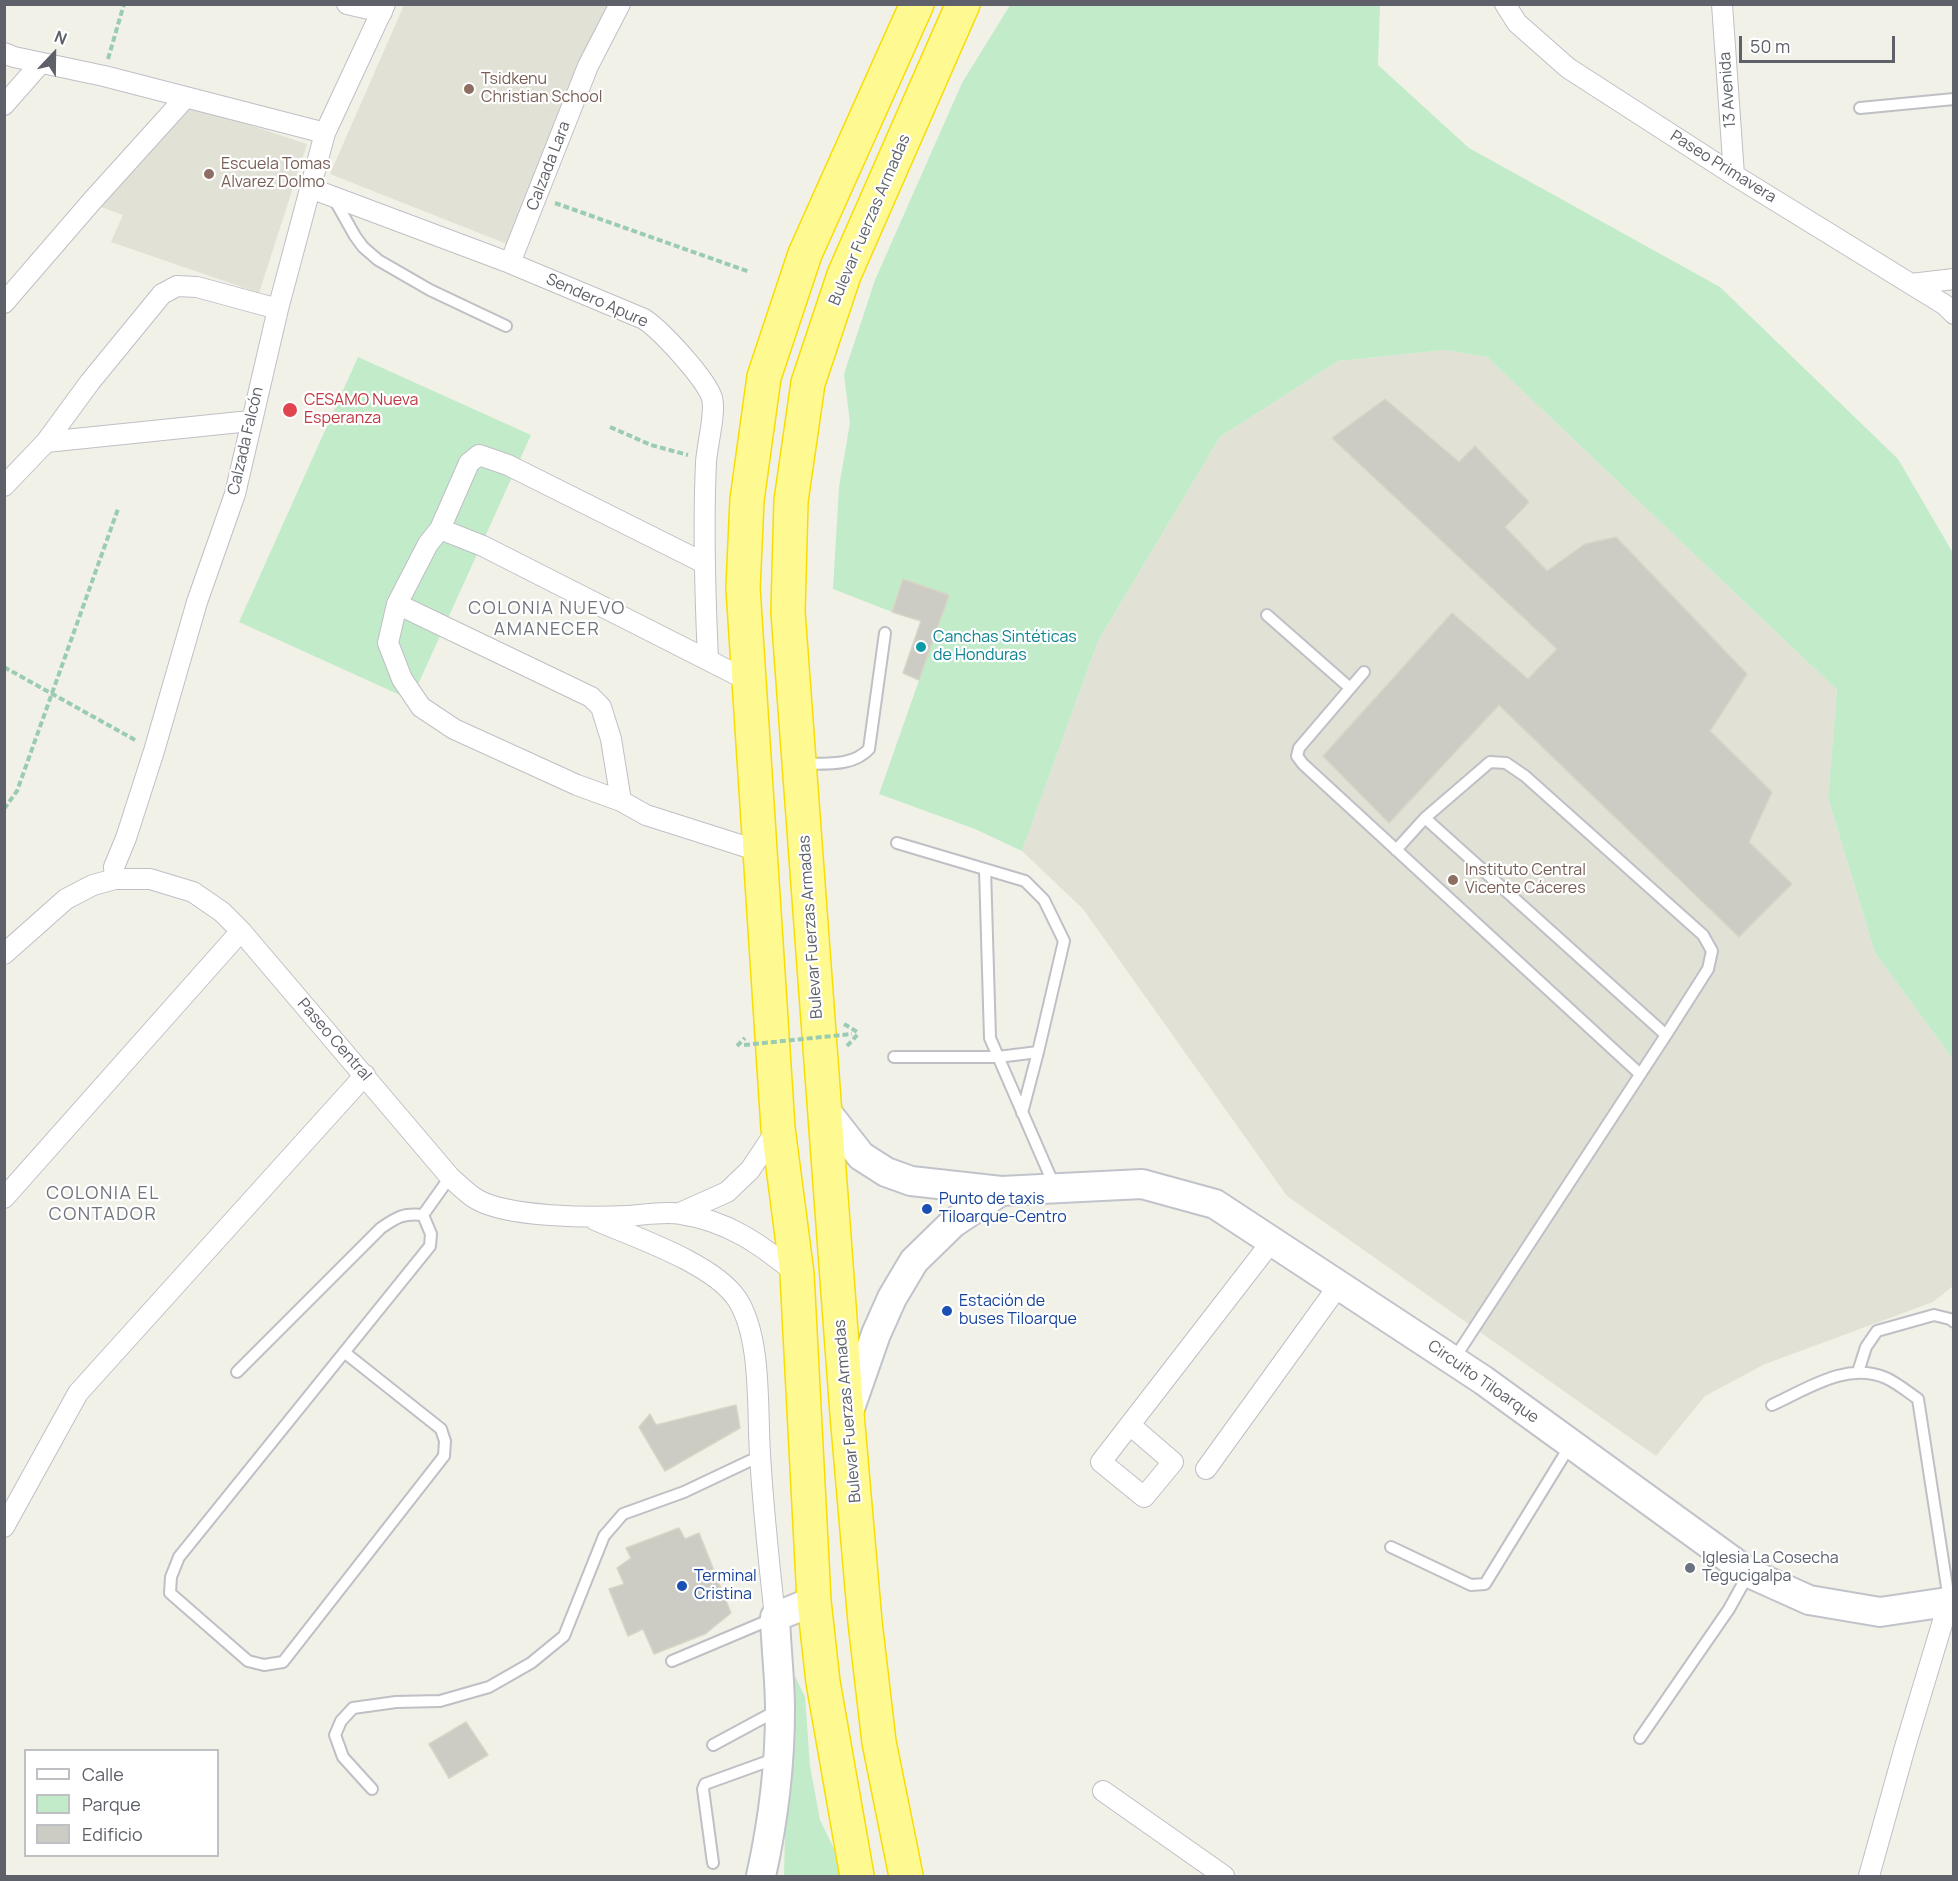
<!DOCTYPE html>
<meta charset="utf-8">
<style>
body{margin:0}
#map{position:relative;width:1958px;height:1881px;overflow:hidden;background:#f2f1e7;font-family:Manrope,sans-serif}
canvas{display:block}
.frame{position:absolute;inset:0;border:6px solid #5e6169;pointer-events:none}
.legend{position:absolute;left:24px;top:1749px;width:195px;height:108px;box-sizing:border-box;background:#fff;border:2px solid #bfc0c3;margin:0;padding:8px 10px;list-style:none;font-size:18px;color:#5e6169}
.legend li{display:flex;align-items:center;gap:12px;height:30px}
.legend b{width:30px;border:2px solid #bfc0c3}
.north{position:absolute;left:24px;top:24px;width:60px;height:60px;-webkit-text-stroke:4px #fff;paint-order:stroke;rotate:22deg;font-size:16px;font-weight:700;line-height:24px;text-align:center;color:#5e6169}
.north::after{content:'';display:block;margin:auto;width:21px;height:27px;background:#5e6169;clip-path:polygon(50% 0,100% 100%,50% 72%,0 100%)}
.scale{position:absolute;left:1739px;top:36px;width:156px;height:27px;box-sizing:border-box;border:3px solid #5e6169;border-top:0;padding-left:8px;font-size:18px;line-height:21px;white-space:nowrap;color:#5e6169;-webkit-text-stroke:4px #fff;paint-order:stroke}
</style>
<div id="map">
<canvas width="1958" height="1881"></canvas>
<div class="frame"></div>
<ul class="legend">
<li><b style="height:8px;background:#fff"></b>Calle</li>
<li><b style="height:16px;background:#c2ebca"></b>Parque</li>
<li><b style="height:16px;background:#cdccc4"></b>Edificio</li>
</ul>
<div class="north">N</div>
<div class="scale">50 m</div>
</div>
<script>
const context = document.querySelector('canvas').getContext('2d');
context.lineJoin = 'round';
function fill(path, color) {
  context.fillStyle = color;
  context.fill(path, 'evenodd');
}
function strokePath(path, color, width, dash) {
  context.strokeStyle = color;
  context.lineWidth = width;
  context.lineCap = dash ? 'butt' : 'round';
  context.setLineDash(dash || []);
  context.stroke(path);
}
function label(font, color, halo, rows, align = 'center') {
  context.font = font + ' Manrope,sans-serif';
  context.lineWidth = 4.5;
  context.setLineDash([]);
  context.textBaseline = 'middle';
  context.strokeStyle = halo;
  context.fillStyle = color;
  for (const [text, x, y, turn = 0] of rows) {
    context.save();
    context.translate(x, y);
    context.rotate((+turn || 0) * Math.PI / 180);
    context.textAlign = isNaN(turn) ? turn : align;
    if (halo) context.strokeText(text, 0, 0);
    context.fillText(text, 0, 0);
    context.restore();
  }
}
fill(new Path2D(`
 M 404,5 L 607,5 L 507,244 L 330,174 Z
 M 186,104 L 307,144 L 259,293 L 111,242 L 123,215 L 93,204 Z
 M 1445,350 L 1487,357 L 1837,690 L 1828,798 L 1875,953 L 1953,1059 L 1953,1286 L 1933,1302 L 1765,1364 L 1705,1396 L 1656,1456 L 1287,1196 L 1083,909 L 1022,851 L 1098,641 L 1220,437 L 1338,361 Z`), '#e2e1d6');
fill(new Path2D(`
 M 1010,5 L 1380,5 L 1378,65 L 1469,148 L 1720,287 L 1898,459 L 1953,553 L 1953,1059 L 1875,953 L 1828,798 L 1837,690 L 1487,357 L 1445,350 L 1338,361 L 1220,437 L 1098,641 L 1022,851 L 975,829 L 879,794 L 949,595 L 903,579 L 892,612 L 833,589 L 839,487 L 850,423 L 844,374 L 875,280 L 962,83 Z
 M 358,357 L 531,435 L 411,700 L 239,622 Z
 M 795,1676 L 805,1697 L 810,1766 L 820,1820 L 840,1861 L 840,1876 L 784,1876 L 787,1742 Z`), '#c2ebca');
const building = new Path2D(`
 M 1385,399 L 1459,462 L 1475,446 L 1529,502 L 1505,527 L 1547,571 L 1585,544 L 1616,537 L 1747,674 L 1710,731 L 1772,792 L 1749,842 L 1792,884 L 1739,937 L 1499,705 L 1389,823 L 1323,756 L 1452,613 L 1528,679 L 1557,649 L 1332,438 Z
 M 903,579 L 949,595 L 919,680 L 903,673 L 921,621 L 892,612 Z
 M 736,1405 L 740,1428 L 665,1471 L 639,1427 L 650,1414 L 656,1425 Z
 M 679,1528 L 685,1539 L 699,1533 L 731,1613 L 705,1634 L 654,1654 L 643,1629 L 628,1636 L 609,1589 L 624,1584 L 617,1568 L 631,1558 L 626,1548 Z
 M 466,1722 L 488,1755 L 449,1778 L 429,1744 Z`);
fill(building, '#cdccc4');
strokePath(building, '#d7d5c5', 1.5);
const lane = new Path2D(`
 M 1860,108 L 1954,99
 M 333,197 L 355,236 L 363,247 L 378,260 L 430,290 L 506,326
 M 1267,615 L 1350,688
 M 1364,672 L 1299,748 L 1297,756 L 1303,764 L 1640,1074
 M 802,764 C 826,763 852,767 869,749 L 885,633
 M 1396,850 L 1425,818 L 1490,762 L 1506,763 L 1525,776 L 1703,935 L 1712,951 L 1708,969 L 1666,1035 L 1425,818
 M 985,869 L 990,1038 L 1054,1185
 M 894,1057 L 998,1057 L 1038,1052 L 1064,941 L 1044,900 L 1025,881 L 897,843
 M 1022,1113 L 1038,1052
 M 344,1352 L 441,1429 L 445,1441 L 444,1456 L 283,1662 L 264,1665 L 248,1661 L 170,1593 L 171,1577 L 179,1557 L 430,1246 L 431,1234 L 423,1215
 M 1454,1359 L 1666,1035
 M 237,1372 L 381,1228 C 397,1217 403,1213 423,1215 L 450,1177
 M 1858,1372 L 1866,1347 L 1877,1331 L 1934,1315 L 1950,1319 L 1954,1322
 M 1772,1405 C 1807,1389 1847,1361 1886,1378 C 1897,1383 1908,1392 1918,1399 L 1949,1600
 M 1391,1547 L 1471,1585 L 1485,1584 L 1571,1444
 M 672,1661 L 774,1618
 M 1640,1738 L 1729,1609 L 1749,1573
 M 713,1745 L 776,1711
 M 372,1789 L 343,1757 L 335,1735 L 341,1721 L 353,1708 L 396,1702 L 440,1701 L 489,1687 L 531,1663 L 564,1636 L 604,1536 L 623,1514 L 684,1492 L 760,1456
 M 713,1863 L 703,1789 L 705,1784 L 777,1758`);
const street = new Path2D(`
 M 347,4 L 382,12
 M 1505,4 L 1517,23 L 1568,68 L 1734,175 L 1945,305 L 1954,314
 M 1722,4 L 1734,175
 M 4,53 L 14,57 L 104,76 L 325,133
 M 4,105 L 40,64
 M 310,188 L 510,263 L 644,319 C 662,331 706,379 712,398 C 716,412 707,446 706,462 C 703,528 705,594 708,659
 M 510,263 L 588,66 L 620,4
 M 1911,284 L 1954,279
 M 4,303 L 92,201 L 186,97
 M 46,442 L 250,421
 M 4,486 L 46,442 L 90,382 L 162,294 L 177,286 L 197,287 L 278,309
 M 440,529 L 469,463 L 479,455 L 508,465 L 704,563
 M 397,604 L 591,697 L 601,707 L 611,739 L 621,801 L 646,815 L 759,851
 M 621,801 L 577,785 L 454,729 L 421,707 L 402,679 L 388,643 L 397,604 L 428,544 L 440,529 L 483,546 L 749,681
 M 115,879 L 114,867 L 126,838 L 154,751 L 197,602 L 235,494 L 278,309 L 325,133 L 385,4
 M 4,954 L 66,899 L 93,885 L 115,879 L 150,879 L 193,892 L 222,912 L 241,931 L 450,1177 C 459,1185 467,1194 478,1200 C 509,1217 590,1218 627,1216 C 644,1215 664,1211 681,1214 C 729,1221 761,1245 797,1274
 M 4,1198 L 241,931
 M 680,1213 L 727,1192 L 750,1170 L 778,1128
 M 595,1220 C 634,1237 713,1263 737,1299 C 762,1337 757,1409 760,1454 C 763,1509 769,1563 775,1617
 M 1130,1425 L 1173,1462 L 1144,1497 L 1101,1462 L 1272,1241
 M 1206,1469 L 1339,1285
 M 4,1527 L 78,1393 L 365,1075
 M 1103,1791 L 1224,1876
 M 1869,1876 L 1905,1747 L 1949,1601`);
const secondary = new Path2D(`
 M 825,1110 L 861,1156 L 886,1172 L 911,1181 L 1001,1191 L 1142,1184 L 1215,1204 L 1483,1380 L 1749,1573 L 1809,1600 L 1880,1612 L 1954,1601
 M 848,1414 L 876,1334 L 892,1298 L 914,1261 L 953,1223 L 1001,1191
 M 761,1876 C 773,1822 780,1766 780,1710 C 780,1679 776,1648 775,1617 L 814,1601`);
const highway = new Path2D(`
 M 857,1876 L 823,1682 L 814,1601 L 797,1274 L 778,1128 L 743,588 L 747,500 L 764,377 L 805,254 L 917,4
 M 906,1876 L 879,1742 L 865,1622 L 847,1414 L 788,612 L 791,501 L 808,383 L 844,275 L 963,4`);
strokePath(lane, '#bfbfc6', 14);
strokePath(street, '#bfbfc6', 22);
strokePath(secondary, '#c1c3cb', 32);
strokePath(highway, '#f9dd00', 36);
strokePath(new Path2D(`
 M 108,59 L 124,4
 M 555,203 L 750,272
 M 610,427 L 651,445 L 688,455
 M 4,667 L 137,741
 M 4,809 L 17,791 L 118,509
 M 844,1024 L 859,1033
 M 737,1046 L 745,1038
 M 847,1046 L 859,1033`), '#9accb3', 4, [6, 3]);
strokePath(lane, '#fff', 10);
strokePath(street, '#fff', 20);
strokePath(secondary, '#fff', 28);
strokePath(highway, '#fff991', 33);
strokePath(new Path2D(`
 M 744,1045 L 852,1034`), '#9accb3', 4, [6, 3]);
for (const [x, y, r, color] of [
 [469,89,6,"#8d6e63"],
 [209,174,6,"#8d6e63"],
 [290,410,8,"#e0444e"],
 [921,647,6,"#0f9aa8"],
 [1453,880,6,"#8d6e63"],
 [927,1209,6,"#1a4fb4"],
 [947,1311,6,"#1a4fb4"],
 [1690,1568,6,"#6b7280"],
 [682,1586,6,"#1a4fb4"]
]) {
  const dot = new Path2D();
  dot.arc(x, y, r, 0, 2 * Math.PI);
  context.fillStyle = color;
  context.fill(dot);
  strokePath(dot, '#fff', 2);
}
label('16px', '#785e54', '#fff', [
 ["Tsidkenu",481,80],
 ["Christian School",481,98],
 ["Escuela Tomas",221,165],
 ["Alvarez Dolmo",221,183],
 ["Instituto Central",1465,871],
 ["Vicente Cáceres",1465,889]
], 'left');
label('16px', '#5e6169', '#fff', [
 ["13 Avenida",1728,90,-94],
 ["Calzada Lara",549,166,-69],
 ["Paseo Primavera",1723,167,32],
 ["Bulevar Fuerzas Armadas",870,220,-67],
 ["Sendero Apure",597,301,24],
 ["Calzada Falcón",246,441,-77],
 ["Bulevar Fuerzas Armadas",811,927,-94],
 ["Paseo Central",334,1040,49],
 ["Circuito Tiloarque",1483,1382,35],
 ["Bulevar Fuerzas Armadas",848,1411,-95]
]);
label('16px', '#be3a42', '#fff', [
 ["CESAMO Nueva",304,401],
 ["Esperanza",304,419]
], 'left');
label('16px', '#0d838f', '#fff', [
 ["Canchas Sintéticas",933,638],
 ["de Honduras",933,656]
], 'left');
label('16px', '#164399', '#fff', [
 ["Punto de taxis",939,1200],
 ["Tiloarque-Centro",939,1218],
 ["Estación de",959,1302],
 ["buses Tiloarque",959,1320],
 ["Terminal",694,1577],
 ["Cristina",694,1595]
], 'left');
label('16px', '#5b616d', '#fff', [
 ["Iglesia La Cosecha",1702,1559],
 ["Tegucigalpa",1702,1577]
], 'left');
context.letterSpacing = '1.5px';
label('18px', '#6f737b', '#fff', [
 ["COLONIA NUEVO",547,609],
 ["AMANECER",547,630],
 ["COLONIA EL",103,1194],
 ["CONTADOR",103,1215]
]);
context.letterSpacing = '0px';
</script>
